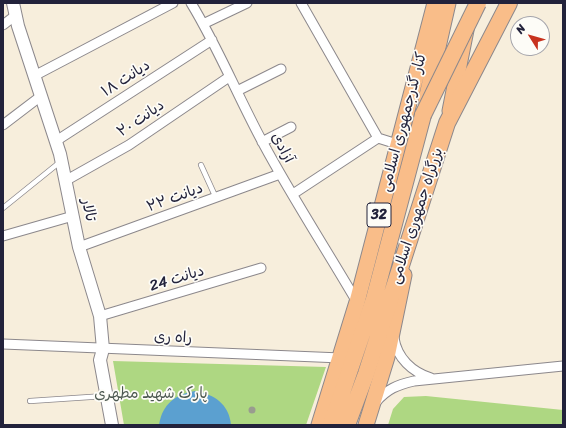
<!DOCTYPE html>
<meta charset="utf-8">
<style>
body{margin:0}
#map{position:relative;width:566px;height:428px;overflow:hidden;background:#f7eedc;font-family:Sriracha,sans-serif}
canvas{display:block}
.frame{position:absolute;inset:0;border:4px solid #22223b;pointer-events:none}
.north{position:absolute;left:510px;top:16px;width:40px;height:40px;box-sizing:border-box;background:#fdfcf7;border:1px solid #a5a5ac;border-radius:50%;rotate:307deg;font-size:11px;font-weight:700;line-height:16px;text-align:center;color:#22223b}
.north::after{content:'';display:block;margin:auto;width:14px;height:18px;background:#c8321e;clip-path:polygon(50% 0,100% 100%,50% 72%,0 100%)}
</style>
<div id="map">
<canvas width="566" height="428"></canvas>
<div class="frame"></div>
<div class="north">N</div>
</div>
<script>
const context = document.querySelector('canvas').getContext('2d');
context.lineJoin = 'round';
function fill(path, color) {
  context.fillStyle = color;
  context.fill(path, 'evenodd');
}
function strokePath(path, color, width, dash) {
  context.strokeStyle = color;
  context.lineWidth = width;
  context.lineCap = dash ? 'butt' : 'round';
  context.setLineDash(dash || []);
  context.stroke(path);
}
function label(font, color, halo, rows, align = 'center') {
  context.font = font + ' Sriracha,"Playpen Sans Arabic",sans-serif';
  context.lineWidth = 3.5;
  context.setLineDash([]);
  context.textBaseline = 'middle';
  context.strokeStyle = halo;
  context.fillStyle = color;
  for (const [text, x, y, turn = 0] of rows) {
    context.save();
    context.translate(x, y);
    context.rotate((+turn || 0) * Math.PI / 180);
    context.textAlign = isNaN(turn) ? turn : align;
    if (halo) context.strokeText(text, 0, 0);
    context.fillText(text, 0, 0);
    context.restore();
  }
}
fill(new Path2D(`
 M 113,361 L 326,367 L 306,425 L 124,425 Z
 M 426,396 L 563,410 L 563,425 L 388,425 L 393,409 L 404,397 Z`), '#aed782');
fill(new Path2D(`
 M 195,391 C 214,394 229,404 231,425 L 159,425 C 162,404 176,394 195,391 Z`), '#5ba0d0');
const service = new Path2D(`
 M 201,165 L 216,198
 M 3,208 L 60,162
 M 30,401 L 105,396`);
const minor = new Path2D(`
 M 191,3 C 218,47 238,97 263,143 C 292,197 326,249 357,302
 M 301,3 L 378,138
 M 203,24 L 247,3
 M 3,25 L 16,15
 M 34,76 L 173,3
 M 237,91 L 281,69
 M 3,125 L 41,96
 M 378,138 L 397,144
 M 56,141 L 212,40
 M 262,142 L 291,127
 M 65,181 L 129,145 L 229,77
 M 293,194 L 378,138
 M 3,236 L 73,216
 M 79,247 L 280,174
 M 100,316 L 261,268
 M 394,338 C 397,358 412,372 431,378
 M 3,344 L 341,358
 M 376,402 C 387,389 397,385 414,381 L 563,366`);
const tertiary = new Path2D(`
 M 13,3 L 18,26 L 60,154 L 79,247 L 100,316 L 103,349 L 100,360 L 112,425`);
const primary = new Path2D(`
 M 426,100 L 448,3
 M 450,111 L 466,30
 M 319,425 L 357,302 L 435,3
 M 366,425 L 387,357 L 404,275`);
const trunk = new Path2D(`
 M 331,425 L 374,299 L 423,115
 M 347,425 L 366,374 L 447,123 L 509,3`);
strokePath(service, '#8c888c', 6);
strokePath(minor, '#8c888c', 11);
strokePath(tertiary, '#8c888c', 14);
strokePath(primary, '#8c888c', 17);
strokePath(trunk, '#8c888c', 18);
strokePath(service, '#fff', 4.5);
strokePath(minor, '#fff', 9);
strokePath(tertiary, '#fff', 12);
strokePath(primary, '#f9bd89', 15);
strokePath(trunk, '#f9bd89', 16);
const trunkBridge = new Path2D(`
 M 423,115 L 478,3`);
strokePath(trunkBridge, '#8c888c', 18, []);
strokePath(trunkBridge, '#f9bd89', 16);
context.fillStyle = '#999c8f';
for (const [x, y] of [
 [252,410]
]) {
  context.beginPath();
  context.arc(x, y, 3.5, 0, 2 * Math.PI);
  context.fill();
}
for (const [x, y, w] of [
 [379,215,24]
]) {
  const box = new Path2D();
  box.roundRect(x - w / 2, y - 12, w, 24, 3);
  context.fillStyle = '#fdfcf7';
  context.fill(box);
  strokePath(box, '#22223b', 1);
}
label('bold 14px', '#22223b', null, [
 ["32",379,215]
]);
label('15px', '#22223b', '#fdfcf7', [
 ["دیانت ۱۸",126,79,-33],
 ["دیانت ۲۰",141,119,-34],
 ["کنار گذرجمهوری اسلامی",404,122,-75],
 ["آزادی",282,148,62],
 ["دیانت ۲۲",175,198,-20],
 ["تالار",88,210,78],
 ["بزرگراه جمهوری اسلامی",417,216,-72],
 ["دیانت 24",177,279,-17],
 ["راه ری",173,338,2]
]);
label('15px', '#4c5850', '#fdfcf7', [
 ["پارک شهید مطهری",151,394]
]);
</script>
